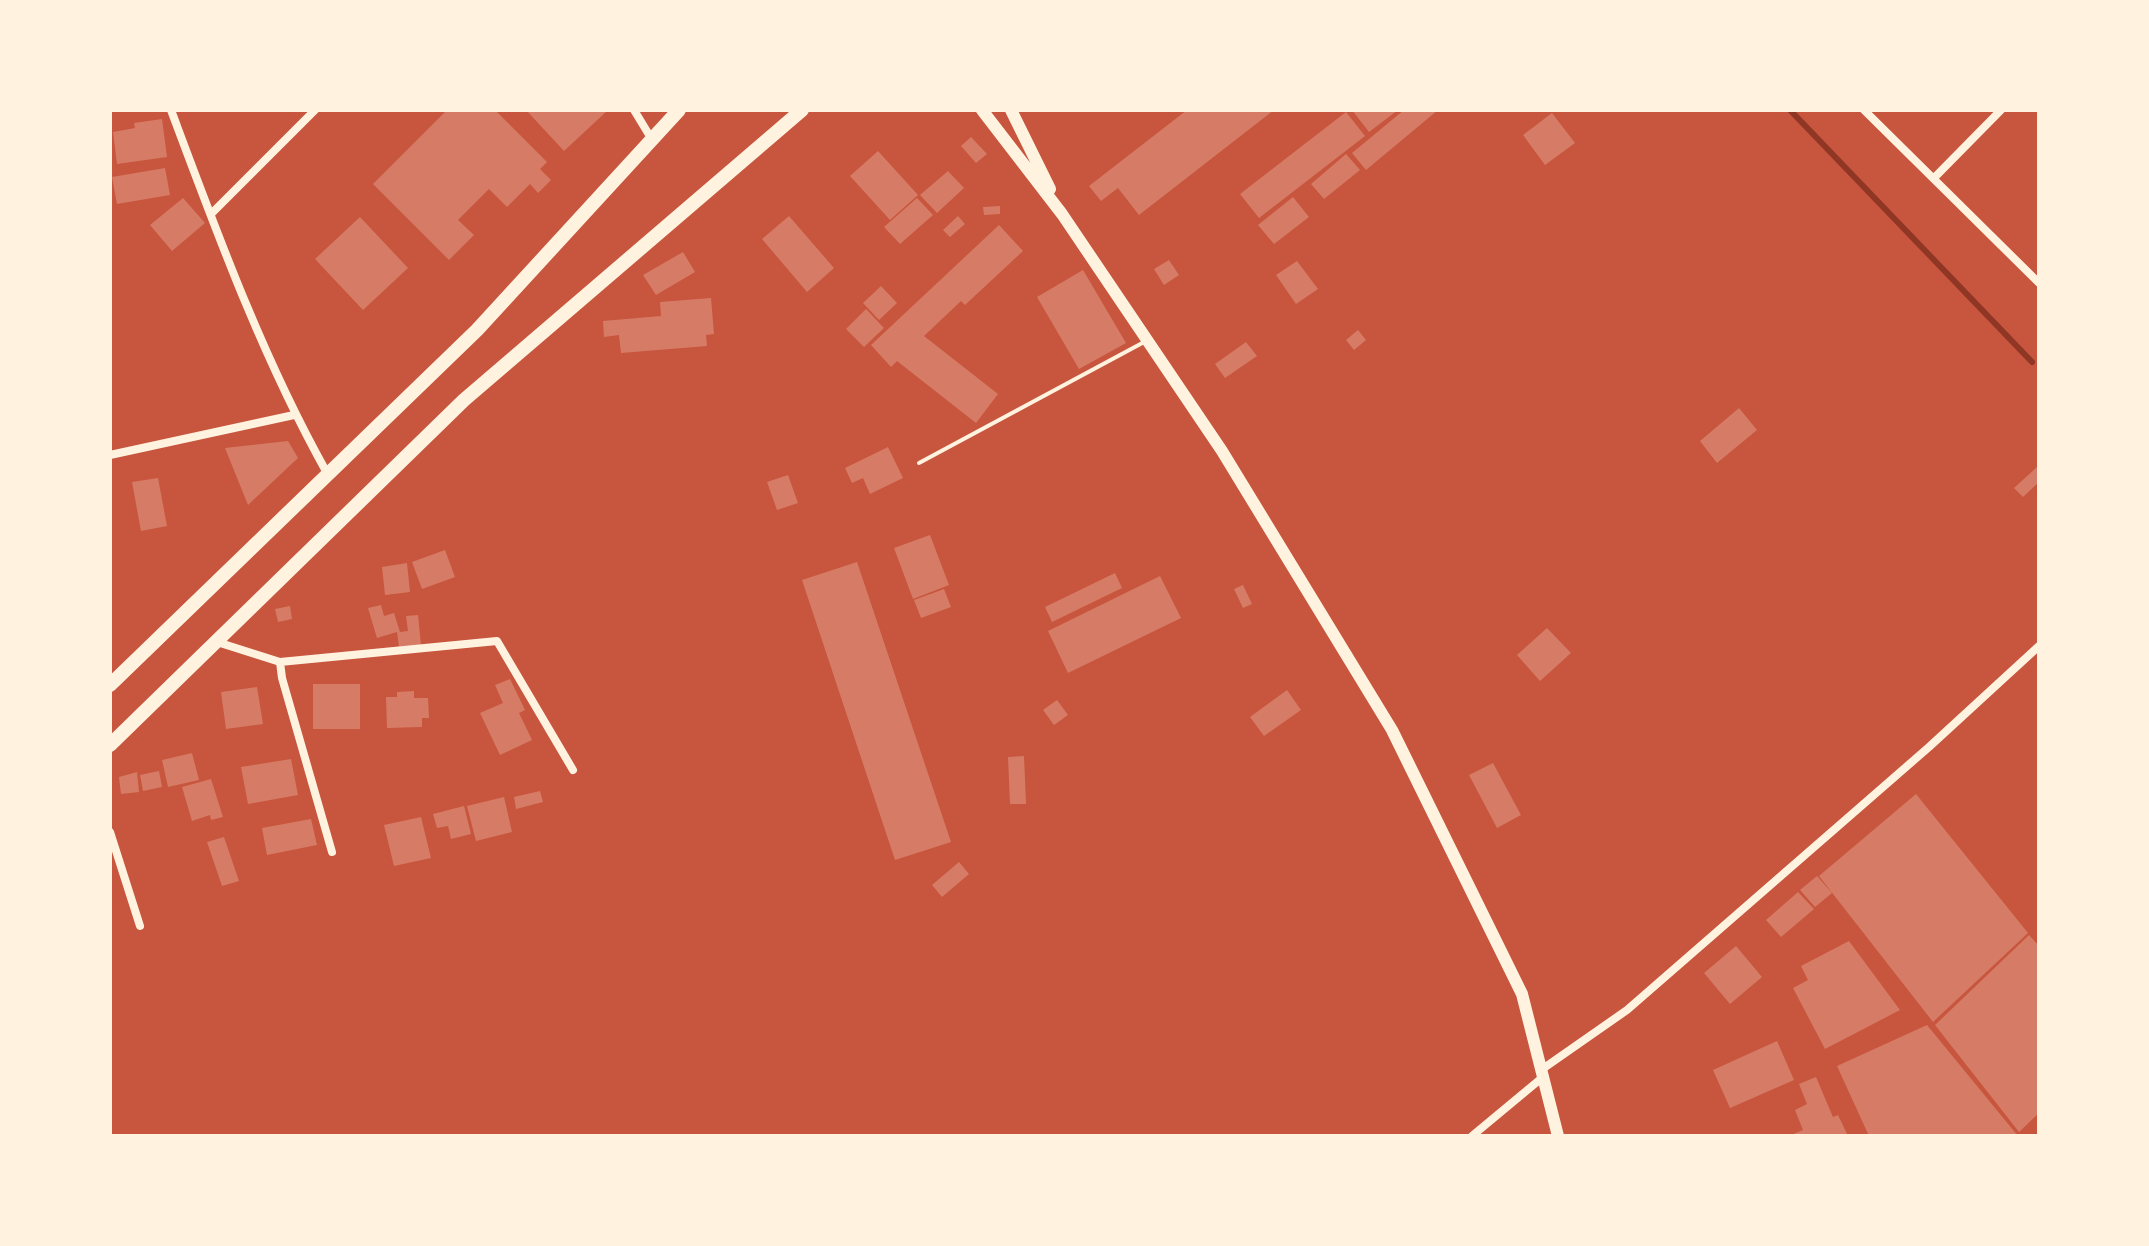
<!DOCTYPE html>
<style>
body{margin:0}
#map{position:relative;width:2149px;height:1246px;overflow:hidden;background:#c8553d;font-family:Montserrat,sans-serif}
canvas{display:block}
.frame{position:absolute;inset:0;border:112px solid #fff3e0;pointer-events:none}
</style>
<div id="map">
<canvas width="2149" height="1246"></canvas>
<div class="frame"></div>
</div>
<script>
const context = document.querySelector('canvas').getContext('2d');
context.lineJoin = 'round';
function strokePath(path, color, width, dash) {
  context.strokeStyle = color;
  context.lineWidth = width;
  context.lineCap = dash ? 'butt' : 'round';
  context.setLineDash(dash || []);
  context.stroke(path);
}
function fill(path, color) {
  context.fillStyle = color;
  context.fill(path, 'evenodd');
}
strokePath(new Path2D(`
 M 1790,110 L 2032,362`), '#8f3625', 6);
fill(new Path2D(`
 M 447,110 L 495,110 L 547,162 L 540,169 L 551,180 L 538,193 L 530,184 L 507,207 L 489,189 L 458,220 L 474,235 L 449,260 L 373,184 Z
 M 526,110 L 608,110 L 564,151 Z
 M 1187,110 L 1274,110 L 1139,215 L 1118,188 L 1101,201 L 1089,186 Z
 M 1352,110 L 1398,110 L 1369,132 Z
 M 1404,110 L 1438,110 L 1366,170 L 1352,153 Z
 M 1346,112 L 1365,136 L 1259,218 L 1240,194 Z
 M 1552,113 L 1575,143 L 1545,165 L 1523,135 Z
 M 162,119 L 167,157 L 117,164 L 113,132 L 135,128 L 134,123 Z
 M 971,137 L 987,154 L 976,163 L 961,146 Z
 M 878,151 L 918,195 L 890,220 L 850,176 Z
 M 1346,154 L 1360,170 L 1324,199 L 1311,184 Z
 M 165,168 L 170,195 L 117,204 L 112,177 Z
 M 948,171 L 964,188 L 937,213 L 920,195 Z
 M 1293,197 L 1309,217 L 1274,244 L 1258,225 Z
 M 183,198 L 205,223 L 172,251 L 150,225 Z
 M 917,198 L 933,215 L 900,244 L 884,227 Z
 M 1000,206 L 1000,214 L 984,215 L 983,207 Z
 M 789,216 L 834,268 L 807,292 L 762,239 Z
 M 958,216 L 965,224 L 950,237 L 943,230 Z
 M 360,217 L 408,268 L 363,310 L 315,259 Z
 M 999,225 L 1023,251 L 965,305 L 961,301 L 924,336 L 998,394 L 976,423 L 897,361 L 891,367 L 871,345 Z
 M 683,252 L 695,272 L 656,295 L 643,275 Z
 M 1169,260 L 1179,275 L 1164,285 L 1154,269 Z
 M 1297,261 L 1318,289 L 1296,304 L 1276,275 Z
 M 1083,270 L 1126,343 L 1079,369 L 1037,297 Z
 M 881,286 L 897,303 L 879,320 L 863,303 Z
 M 711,298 L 714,334 L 706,335 L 707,346 L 621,353 L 619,335 L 604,337 L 603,321 L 661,316 L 660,302 Z
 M 866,309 L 884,328 L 864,347 L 846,329 Z
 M 1358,330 L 1366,340 L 1354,350 L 1346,340 Z
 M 1246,342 L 1257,356 L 1225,378 L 1215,364 Z
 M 1739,408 L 1757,430 L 1717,463 L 1700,441 Z
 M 288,441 L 298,458 L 248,505 L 225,448 Z
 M 888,447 L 903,478 L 870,494 L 863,478 L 852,483 L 845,468 Z
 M 2037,467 L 2039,482 L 2023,497 L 2014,488 Z
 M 788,475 L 798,503 L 777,510 L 767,482 Z
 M 158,478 L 167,526 L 141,531 L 132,482 Z
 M 930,535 L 949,585 L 913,599 L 894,548 Z
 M 445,550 L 455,577 L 422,589 L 412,562 Z
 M 857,562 L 951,842 L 895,860 L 802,580 Z
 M 407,563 L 410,592 L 385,595 L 382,567 Z
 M 1115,573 L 1122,588 L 1052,622 L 1045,607 Z
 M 1160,576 L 1181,618 L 1068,673 L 1048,631 Z
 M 1243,585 L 1252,604 L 1243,608 L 1234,589 Z
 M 944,589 L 951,607 L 921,618 L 914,600 Z
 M 381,605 L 384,616 L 394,613 L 400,632 L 408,631 L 406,616 L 418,615 L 421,645 L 399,647 L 397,632 L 377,638 L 368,608 Z
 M 290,606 L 292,619 L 278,622 L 275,609 Z
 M 1547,628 L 1571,653 L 1540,681 L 1517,655 Z
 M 510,679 L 525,710 L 519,713 L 532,740 L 500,755 L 480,713 L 503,703 L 495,685 Z
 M 313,684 L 360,684 L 360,729 L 313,729 Z
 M 257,687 L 263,724 L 226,729 L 221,692 Z
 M 1287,690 L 1301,710 L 1264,736 L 1250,717 Z
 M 414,691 L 414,698 L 428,698 L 429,718 L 422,718 L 422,727 L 387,728 L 386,697 L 397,697 L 397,692 Z
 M 1057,700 L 1068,715 L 1054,725 L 1043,710 Z
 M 192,753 L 199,780 L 168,787 L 162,760 Z
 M 1024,756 L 1026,804 L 1010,804 L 1008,757 Z
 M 291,759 L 298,795 L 248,804 L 241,767 Z
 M 1493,763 L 1521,815 L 1497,828 L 1469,775 Z
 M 159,771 L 162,787 L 143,791 L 140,775 Z
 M 137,772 L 139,792 L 121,794 L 119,777 Z
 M 211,779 L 223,817 L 211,820 L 210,815 L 192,821 L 182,787 Z
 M 540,791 L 543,802 L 516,809 L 514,797 Z
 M 1916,794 L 2028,933 L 1933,1022 L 1819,876 Z
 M 504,797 L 512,832 L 476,841 L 467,806 Z
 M 464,806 L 471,834 L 451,839 L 448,826 L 437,828 L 433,814 Z
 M 421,817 L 431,858 L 394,866 L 384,825 Z
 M 311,819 L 317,845 L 267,855 L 262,828 Z
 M 224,837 L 239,881 L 222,886 L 207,842 Z
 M 959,862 L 969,874 L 942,897 L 932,885 Z
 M 1817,876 L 1832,893 L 1815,907 L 1800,890 Z
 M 1798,892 L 1814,909 L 1781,937 L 1766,920 Z
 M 2029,935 L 2039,946 L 2039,1113 L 2019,1132 L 1935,1025 Z
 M 1849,941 L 1900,1010 L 1825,1049 L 1793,988 L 1808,980 L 1801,966 Z
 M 1736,946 L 1762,977 L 1730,1004 L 1704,973 Z
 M 1927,1025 L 2018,1136 L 1869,1136 L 1837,1066 Z
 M 1777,1041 L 1794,1080 L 1730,1108 L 1713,1070 Z
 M 1816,1077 L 1833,1117 L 1838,1115 L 1848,1136 L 1789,1136 L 1803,1130 L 1795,1110 L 1807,1104 L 1799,1084 Z`), '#d67c66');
strokePath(new Path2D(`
 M 919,463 L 1146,341`), '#fff3e0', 4);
strokePath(new Path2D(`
 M 171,110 C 217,233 263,359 327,473
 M 634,110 L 651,138
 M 1864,110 L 2039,283
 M 1934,178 L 2001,110
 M 211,214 L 315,110
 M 110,455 L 294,415
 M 217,642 L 280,662 L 497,641 L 573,770
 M 280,662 L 282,678 L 332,852
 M 110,832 L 140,926
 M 1541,1070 L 1627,1010 L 1929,747 L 2039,646
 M 1472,1136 L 1543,1077`), '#fff3e0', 8);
strokePath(new Path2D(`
 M 982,110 L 1062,214 L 1222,451 L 1392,730 L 1522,994 L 1558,1136
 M 1011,110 L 1050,189`), '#fff3e0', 12);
strokePath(new Path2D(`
 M 110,685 L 477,330 L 679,110
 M 110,745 L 464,400 L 802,110`), '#fff3e0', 14);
</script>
